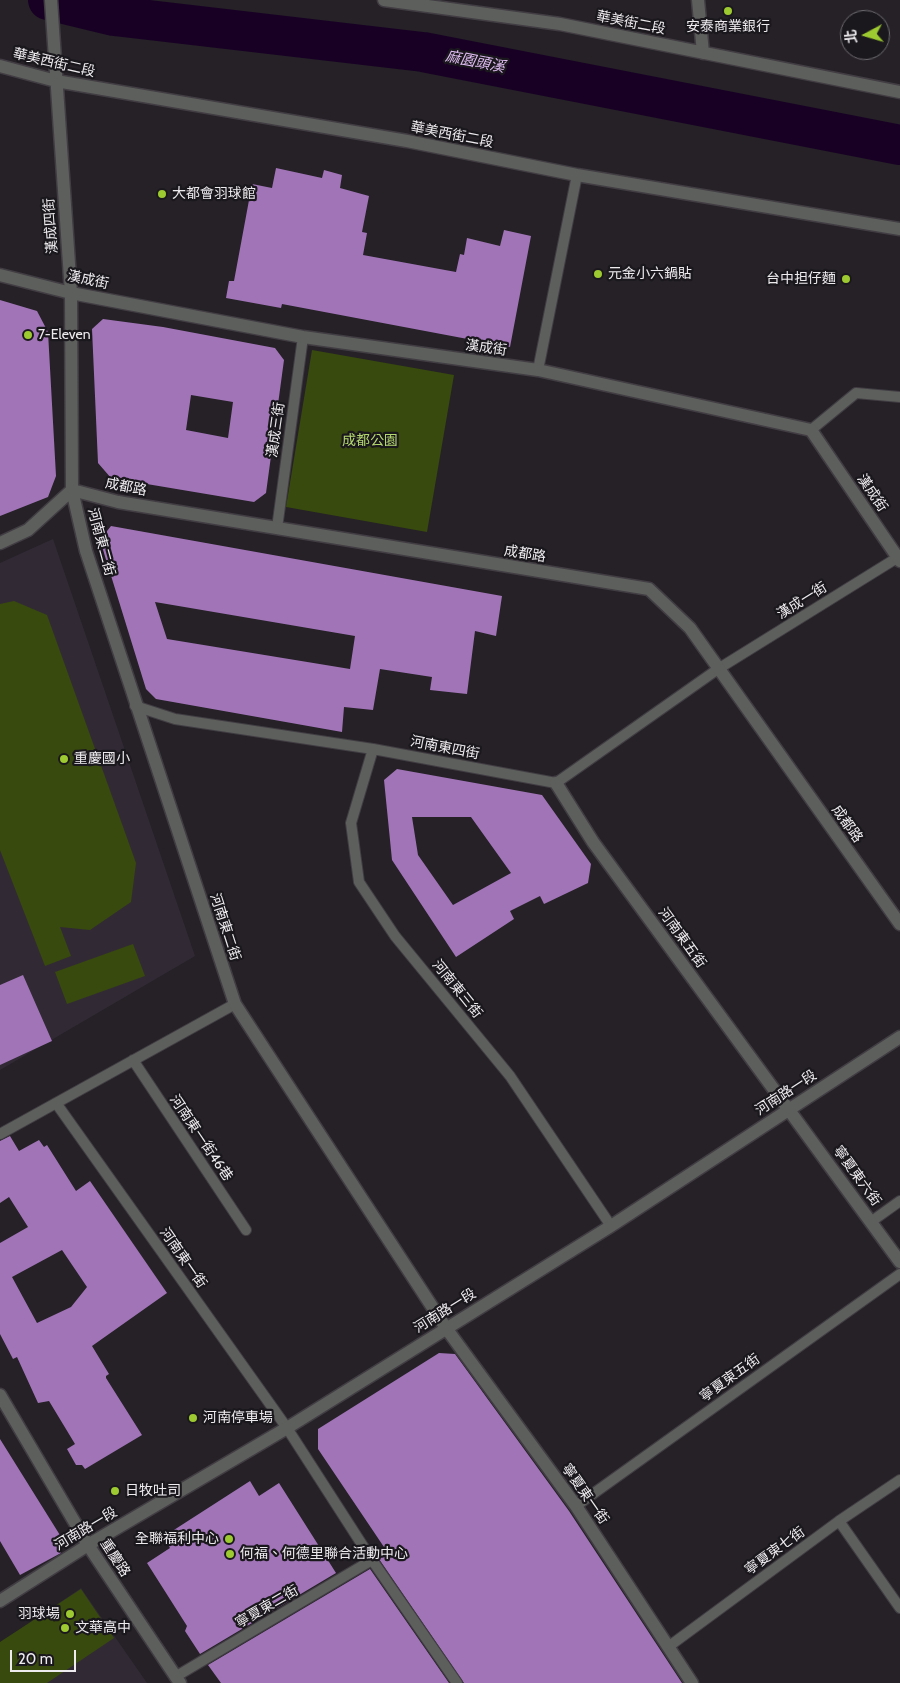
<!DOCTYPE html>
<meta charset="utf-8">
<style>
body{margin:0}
#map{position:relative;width:900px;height:1683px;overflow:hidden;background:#252127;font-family:Cabin,"Noto Sans TC",sans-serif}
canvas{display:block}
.north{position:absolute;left:840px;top:10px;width:50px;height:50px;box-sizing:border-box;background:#1b181d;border:1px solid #6f6c71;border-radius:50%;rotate:264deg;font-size:14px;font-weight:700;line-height:20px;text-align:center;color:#eeebef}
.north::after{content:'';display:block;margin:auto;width:18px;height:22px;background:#9dca30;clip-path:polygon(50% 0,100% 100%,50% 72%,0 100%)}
.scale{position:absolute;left:10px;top:1650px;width:66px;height:22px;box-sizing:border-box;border:2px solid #eeebef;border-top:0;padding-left:6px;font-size:15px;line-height:18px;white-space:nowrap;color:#eeebef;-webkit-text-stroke:4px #1b181d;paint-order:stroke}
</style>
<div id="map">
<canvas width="900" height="1683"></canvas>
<div class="north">北</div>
<div class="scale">20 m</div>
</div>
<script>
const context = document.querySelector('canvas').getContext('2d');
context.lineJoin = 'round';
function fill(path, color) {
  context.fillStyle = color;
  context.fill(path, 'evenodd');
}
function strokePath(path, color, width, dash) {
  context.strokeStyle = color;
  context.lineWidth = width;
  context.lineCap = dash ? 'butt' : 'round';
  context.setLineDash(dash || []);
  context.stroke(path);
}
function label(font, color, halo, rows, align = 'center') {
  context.font = font + ' Cabin,"Noto Sans TC",sans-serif';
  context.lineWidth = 4.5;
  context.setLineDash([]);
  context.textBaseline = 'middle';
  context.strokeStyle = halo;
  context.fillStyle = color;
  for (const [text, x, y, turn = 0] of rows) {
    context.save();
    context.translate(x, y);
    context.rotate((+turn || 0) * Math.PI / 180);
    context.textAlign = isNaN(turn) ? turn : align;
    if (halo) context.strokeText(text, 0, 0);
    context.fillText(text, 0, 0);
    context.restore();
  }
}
fill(new Path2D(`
 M 53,539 L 195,956 L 0,1070 L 0,563 Z
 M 81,1588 L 147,1683 L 0,1683 L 0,1643 Z`), '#312a35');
fill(new Path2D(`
 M 312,350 L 454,375 L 427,532 L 286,507 Z
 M 14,601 L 47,615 L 136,863 L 131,902 L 90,930 L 60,927 L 71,956 L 45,966 L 0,850 L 0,604 Z
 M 133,944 L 145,976 L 67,1004 L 55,972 Z
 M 81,1589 L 114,1638 L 47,1683 L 0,1683 L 0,1642 Z`), '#384a0d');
strokePath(new Path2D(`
 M 48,0 L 114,16 L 423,52 L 900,145`), '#180025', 40);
fill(new Path2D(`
 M 276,168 L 322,178 L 324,170 L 342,175 L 340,188 L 369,196 L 362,232 L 367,233 L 363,255 L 456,272 L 460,254 L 464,255 L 467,238 L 500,246 L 504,230 L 531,236 L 510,347 L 282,304 L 281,308 L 226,298 L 229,281 L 234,281 L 252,184 L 272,188 Z
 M 0,300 L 37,311 L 48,332 L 56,476 L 48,497 L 0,516 Z
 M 103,319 L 163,327 L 275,348 L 284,360 L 266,493 L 254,502 L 111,478 L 98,463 L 92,329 ZM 191,395 L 233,402 L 228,438 L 186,430 Z
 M 111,526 L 502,596 L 496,636 L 475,631 L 467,694 L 430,690 L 432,677 L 380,669 L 373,710 L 344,707 L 342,732 L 156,699 L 146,689 L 100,540 ZM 155,602 L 355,636 L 350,669 L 167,639 Z
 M 397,769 L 542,795 L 591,864 L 588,883 L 544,904 L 540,896 L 510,911 L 514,919 L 456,957 L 392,860 L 384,780 ZM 412,817 L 471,817 L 511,873 L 453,905 L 418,855 Z
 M 23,975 L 52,1041 L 0,1065 L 0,985 Z
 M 10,1136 L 19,1151 L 39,1140 L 44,1147 L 47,1145 L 76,1191 L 90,1181 L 167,1293 L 92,1346 L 109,1374 L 106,1376 L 106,1378 L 142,1435 L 85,1469 L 82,1465 L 76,1465 L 67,1449 L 75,1444 L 49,1401 L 38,1403 L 17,1357 L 13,1359 L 0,1334 L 0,1243 L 28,1227 L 9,1197 L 0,1203 L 0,1141 ZM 62,1250 L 87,1287 L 71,1307 L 37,1323 L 12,1277 Z
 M 439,1353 L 455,1354 L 569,1511 L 682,1683 L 464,1683 L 379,1559 L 388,1553 L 318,1449 L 318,1429 Z
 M 0,1439 L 63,1540 L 61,1553 L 20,1575 L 0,1541 Z
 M 250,1481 L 259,1496 L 279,1483 L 336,1573 L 200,1654 L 185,1631 L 187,1626 L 147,1563 L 170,1548 L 163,1537 Z
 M 370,1569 L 449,1683 L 221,1683 L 208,1665 Z`), '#a174b8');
const service = new Path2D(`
 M 538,370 L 577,175
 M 811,430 L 856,393 L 900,397
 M 277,528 L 303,337
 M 135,706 L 175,719 L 373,749 L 556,783 L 718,669 L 900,556
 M 373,749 L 351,823 L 359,882 L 395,936 L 510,1076 L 611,1226
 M 133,1060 L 246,1230
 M 56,1103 L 287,1428 L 372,1560 L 457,1683
 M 0,1134 L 235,1004
 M 872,1221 L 900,1201
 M 576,1506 L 900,1274
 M 839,1521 L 900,1608
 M 668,1647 L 839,1521 L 900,1480
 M 175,1677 L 372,1560`);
const minor = new Path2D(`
 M 51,0 L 71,293 L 72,490 L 86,551 L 235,1004 L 446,1328 L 576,1506 L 692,1683
 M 384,0 L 560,24 L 900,92
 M 698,0 L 703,53
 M 0,66 L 56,81 L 407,141 L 577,175 L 900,229
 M 0,275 L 71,293 L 303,337 L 538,370 L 811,430 L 900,561
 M 72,490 L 118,502 L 649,589 L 690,628 L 900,924
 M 0,543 L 28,530 L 72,490
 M 556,783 L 593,842 L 900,1262
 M 0,1395 L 88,1545 L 180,1683
 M 0,1601 L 88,1545 L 287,1428 L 611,1226 L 900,1037`);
strokePath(service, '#413d43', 12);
strokePath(minor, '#413d43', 15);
strokePath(service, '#5d5f5c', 10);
strokePath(minor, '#5d5f5c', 12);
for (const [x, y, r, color] of [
 [728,11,5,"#9dca30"],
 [162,194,5,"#9dca30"],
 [598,274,5,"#9dca30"],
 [846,279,5,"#9dca30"],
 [28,335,5,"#9dca30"],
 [64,759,5,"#9dca30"],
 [193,1418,5,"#9dca30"],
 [115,1491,5,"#9dca30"],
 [229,1539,5,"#9dca30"],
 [230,1554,5,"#9dca30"],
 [70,1614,5,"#9dca30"],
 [65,1628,5,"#9dca30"]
]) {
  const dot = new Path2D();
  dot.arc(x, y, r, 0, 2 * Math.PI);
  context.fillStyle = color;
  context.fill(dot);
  strokePath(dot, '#1b181d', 2);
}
label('14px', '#eeebef', '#1b181d', [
 ["華美街二段",631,23,11],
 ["華美西街二段",54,63,13],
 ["華美西街二段",452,135,11],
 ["漢成四街",51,226,-94],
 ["漢成街",88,280,12],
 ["漢成街",486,348,8],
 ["漢成三街",276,430,-82],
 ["成都路",126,487,11],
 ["漢成街",872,493,56],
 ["河南東二街",101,542,75],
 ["成都路",525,554,9],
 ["漢成一街",802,601,-32],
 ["河南東四街",445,748,11],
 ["成都路",847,824,55],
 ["河南東二街",225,927,72],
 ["河南東五街",682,938,54],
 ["河南東三街",457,989,51],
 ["河南路一段",786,1093,-33],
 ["河南東一街46巷",201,1138,56],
 ["寧夏東六街",857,1176,54],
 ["河南東一街",183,1258,55],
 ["河南路一段",445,1311,-32],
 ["寧夏東五街",730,1378,-36],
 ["寧夏東一街",585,1494,55],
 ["河南路一段",86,1529,-31],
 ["寧夏東七街",775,1551,-36],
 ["重慶路",115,1558,57],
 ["寧夏東二街",267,1607,-30]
]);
label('14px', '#eeebef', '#1b181d', [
 ["安泰商業銀行",728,27,"center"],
 ["大都會羽球館",172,194],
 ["元金小六鍋貼",608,274],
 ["台中担仔麵",836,279,"right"],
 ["7-Eleven",38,335],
 ["重慶國小",74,759],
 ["河南停車場",203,1418],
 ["日牧吐司",125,1491],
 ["全聯福利中心",219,1539,"right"],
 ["何福、何德里聯合活動中心",240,1554],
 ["羽球場",60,1614,"right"],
 ["文華高中",75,1628]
], 'left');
label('14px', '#b4d96f', '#1b181d', [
 ["成都公園",370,441]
]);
label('italic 15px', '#e0bdf4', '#1b181d', [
 ["麻園頭溪",475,62,11]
]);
</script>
